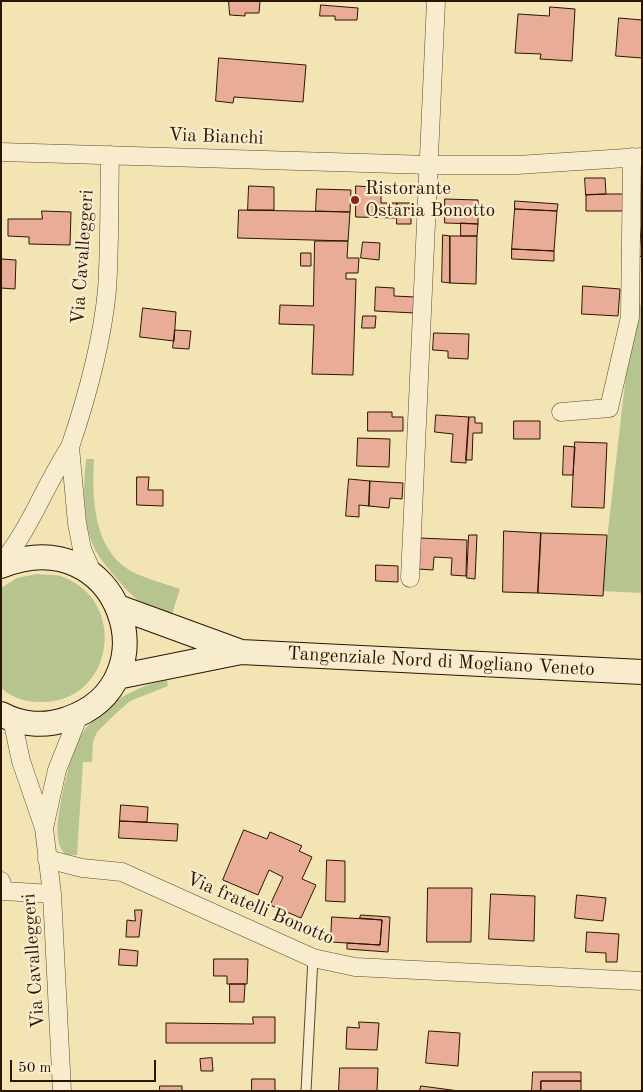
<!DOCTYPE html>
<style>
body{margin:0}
#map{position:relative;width:643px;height:1092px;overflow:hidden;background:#f3e4b4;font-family:"Old Standard TT",serif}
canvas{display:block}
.frame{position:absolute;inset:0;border:2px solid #2b1500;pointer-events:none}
.scale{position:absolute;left:10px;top:1060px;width:146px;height:22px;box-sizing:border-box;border:2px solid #2b1500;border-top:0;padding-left:6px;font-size:15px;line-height:18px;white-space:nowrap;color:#2b1500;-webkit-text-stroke:4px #f7edce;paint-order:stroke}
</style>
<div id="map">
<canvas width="643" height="1092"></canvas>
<div class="frame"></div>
<div class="scale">50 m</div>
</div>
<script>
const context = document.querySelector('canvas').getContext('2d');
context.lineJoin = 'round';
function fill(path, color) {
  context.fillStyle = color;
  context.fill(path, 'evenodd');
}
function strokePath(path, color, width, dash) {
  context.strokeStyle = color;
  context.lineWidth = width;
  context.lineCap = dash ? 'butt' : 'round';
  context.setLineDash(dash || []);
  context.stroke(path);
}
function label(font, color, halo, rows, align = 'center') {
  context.font = font + ' "Old Standard TT",serif';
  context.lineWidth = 4.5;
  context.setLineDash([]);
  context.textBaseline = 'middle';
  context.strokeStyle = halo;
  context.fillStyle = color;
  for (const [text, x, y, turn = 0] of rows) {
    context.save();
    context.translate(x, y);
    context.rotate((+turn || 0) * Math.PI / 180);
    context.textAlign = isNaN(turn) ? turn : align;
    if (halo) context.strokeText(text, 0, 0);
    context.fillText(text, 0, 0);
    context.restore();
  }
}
fill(new Path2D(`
 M 634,305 L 642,305 L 642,593 L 601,591 Z
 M 86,459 L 94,459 C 92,500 93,554 137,574 C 151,580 166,584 180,589 L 171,617 C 145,608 134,599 116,578 C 110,570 102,562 97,553 C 82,527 83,488 86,459 Z
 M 37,574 C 44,575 53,574 60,576 C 130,599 114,704 40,702 C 25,702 13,698 1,688 L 1,588 L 17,578 Z
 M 167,680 L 168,686 L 130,701 L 111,718 L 97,732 L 93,742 L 92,762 L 83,762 L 77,855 L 66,855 C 61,850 59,845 58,838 C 55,816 71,745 86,728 C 108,702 134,687 167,680 Z`), '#b6c590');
const building = new Path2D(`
 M 229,1 L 260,1 L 259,13 L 245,13 L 245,16 L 230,15 Z
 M 321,5 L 358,8 L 357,20 L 335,20 L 335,16 L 320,16 Z
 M 550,7 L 575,9 L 572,61 L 540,59 L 541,54 L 515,53 L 518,14 L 549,16 Z
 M 619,18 L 642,20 L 642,58 L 616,56 Z
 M 219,58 L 306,65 L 303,102 L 234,97 L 233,103 L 216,101 Z
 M 585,178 L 605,178 L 606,194 L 586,195 Z
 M 249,186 L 274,187 L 274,210 L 248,210 Z
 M 356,186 L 373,187 L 373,192 L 381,192 L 381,203 L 397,203 L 397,218 L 356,217 Z
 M 317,189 L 351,190 L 350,212 L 316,211 Z
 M 606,194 L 625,194 L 625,211 L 586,211 L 586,195 Z
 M 445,199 L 478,200 L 478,224 L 445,223 Z
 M 515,201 L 558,204 L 557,211 L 515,209 Z
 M 397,203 L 411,203 L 411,224 L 397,224 Z
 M 515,209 L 557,211 L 554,251 L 512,249 Z
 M 239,210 L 350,212 L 348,241 L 238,238 Z
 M 42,211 L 71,212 L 70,245 L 29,244 L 29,237 L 8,236 L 8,219 L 42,219 Z
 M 642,220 L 642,257 L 639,256 Z
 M 461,223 L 478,224 L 477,236 L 461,236 Z
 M 443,235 L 450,236 L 450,283 L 442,282 Z
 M 450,236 L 477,236 L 476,284 L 450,283 Z
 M 315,241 L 348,241 L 347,258 L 359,258 L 358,273 L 346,273 L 346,279 L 356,279 L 353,375 L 312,374 L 314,325 L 279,324 L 280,305 L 313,306 Z
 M 363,242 L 380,243 L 379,260 L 361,258 Z
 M 512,249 L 554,251 L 554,261 L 512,259 Z
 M 301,253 L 311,253 L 311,266 L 301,266 Z
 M 1,259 L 16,260 L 15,289 L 1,288 Z
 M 583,286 L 620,289 L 618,316 L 582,314 Z
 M 376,287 L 394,288 L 394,296 L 415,297 L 415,313 L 375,311 Z
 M 143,308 L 176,312 L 174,341 L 140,337 Z
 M 363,316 L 376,316 L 375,328 L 362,328 Z
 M 175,330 L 191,331 L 189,349 L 173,348 Z
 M 434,333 L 469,334 L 468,359 L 448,358 L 448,351 L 433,350 Z
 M 368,412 L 392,412 L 392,417 L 403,417 L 403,431 L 368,431 Z
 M 436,415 L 469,417 L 466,463 L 451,462 L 453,434 L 435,432 Z
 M 469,417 L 475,417 L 475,423 L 482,423 L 482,433 L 473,433 L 472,460 L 466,460 Z
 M 514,421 L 540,421 L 540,439 L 514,439 Z
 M 358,438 L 390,439 L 389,467 L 357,466 Z
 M 575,442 L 607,443 L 604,508 L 572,507 Z
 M 564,446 L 575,447 L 573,475 L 563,475 Z
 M 137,477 L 149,477 L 148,490 L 163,490 L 163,506 L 137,505 Z
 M 349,479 L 370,481 L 369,506 L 359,505 L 359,517 L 346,516 Z
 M 370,481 L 403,483 L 402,499 L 390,498 L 389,508 L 369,506 Z
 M 504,531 L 541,533 L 538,593 L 503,592 Z
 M 541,533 L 607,535 L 603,596 L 538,593 Z
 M 469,535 L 477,535 L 475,579 L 467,578 Z
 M 419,538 L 467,540 L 466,576 L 451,575 L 452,558 L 434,557 L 433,570 L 418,569 Z
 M 376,565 L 398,566 L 398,582 L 376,581 Z
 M 121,805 L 148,807 L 147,822 L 120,821 Z
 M 120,821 L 178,824 L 177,841 L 119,838 Z
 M 244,830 L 267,839 L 270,832 L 302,846 L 299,851 L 312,857 L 302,879 L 316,885 L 301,918 L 270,905 L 283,877 L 269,870 L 258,895 L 223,880 Z
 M 327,860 L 345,861 L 345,902 L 326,901 Z
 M 428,888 L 472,888 L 471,942 L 427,942 Z
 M 491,894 L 535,896 L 534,941 L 489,939 Z
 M 577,895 L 606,898 L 603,921 L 575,918 Z
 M 135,910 L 142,910 L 139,937 L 126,937 L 127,920 L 135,921 Z
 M 361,915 L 390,917 L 388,952 L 347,949 L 347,943 L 380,945 L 382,920 L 360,918 Z
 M 332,917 L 382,920 L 380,945 L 331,942 Z
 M 587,932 L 619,934 L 617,962 L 606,962 L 606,953 L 586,952 Z
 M 120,949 L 138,951 L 137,966 L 119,965 Z
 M 214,959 L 248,959 L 247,984 L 227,984 L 227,976 L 214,976 Z
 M 230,984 L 245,984 L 244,1002 L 230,1002 Z
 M 253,1017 L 275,1017 L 275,1043 L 166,1043 L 166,1023 L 253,1024 Z
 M 359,1022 L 379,1023 L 377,1050 L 346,1049 L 347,1027 L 359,1028 Z
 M 429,1031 L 460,1033 L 458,1066 L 426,1063 Z
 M 212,1058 L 213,1071 L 201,1071 L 200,1059 Z
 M 340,1068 L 378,1068 L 377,1091 L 339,1091 Z
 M 533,1072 L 581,1072 L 581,1081 L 541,1081 L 541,1091 L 532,1091 Z
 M 252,1079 L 275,1079 L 275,1091 L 252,1091 Z
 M 541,1081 L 581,1081 L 581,1091 L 541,1091 Z
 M 160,1086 L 182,1086 L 182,1091 L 160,1091 Z
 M 421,1086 L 459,1091 L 420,1091 Z`);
fill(building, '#e9ac97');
strokePath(building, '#2b1500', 1);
const lane = new Path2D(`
 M 306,1091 L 313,958`);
const street = new Path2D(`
 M 1,152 L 430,165 L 517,165 L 642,157
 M 561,412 L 609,408 L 630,317 L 632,157
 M 70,447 C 87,397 102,342 107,290 C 110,245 109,200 110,155
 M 1,564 C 30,529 45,485 70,447 L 77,523 L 82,549 L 93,574
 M 410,578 L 436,1
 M 12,719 L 21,761 L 44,828 L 52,894 L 62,1091
 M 44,828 L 57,770 L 79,715
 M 47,859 L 82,868 L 122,872 L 313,958 L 355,967 L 642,981
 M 1,881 L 4,891 L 52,894`);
const secondary = new Path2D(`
 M 1,566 C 119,518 175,683 67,719 C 45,727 21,725 1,714
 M 118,607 L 241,652
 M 117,677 L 241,652 L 642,672`);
strokePath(lane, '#5d492d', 11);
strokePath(street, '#5d492d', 19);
strokePath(secondary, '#2b1500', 26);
strokePath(lane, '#f7edce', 9);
strokePath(street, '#f7edce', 18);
strokePath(secondary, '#f7edce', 24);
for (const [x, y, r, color] of [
 [355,200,5,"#8f2418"]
]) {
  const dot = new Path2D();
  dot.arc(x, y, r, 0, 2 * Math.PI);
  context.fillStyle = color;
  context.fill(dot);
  strokePath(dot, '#f7edce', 2);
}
label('19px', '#2b1500', '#f7edce', [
 ["Via Bianchi",216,137,2],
 ["Via Cavalleggeri",83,257,-86],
 ["Tangenziale Nord di Mogliano Veneto",441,662,3],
 ["Via fratelli Bonotto",260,909,23],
 ["Via Cavalleggeri",34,961,-94]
]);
label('19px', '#2b1500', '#f7edce', [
 ["Ristorante",365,189],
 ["Ostaria Bonotto",365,211]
], 'left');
</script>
